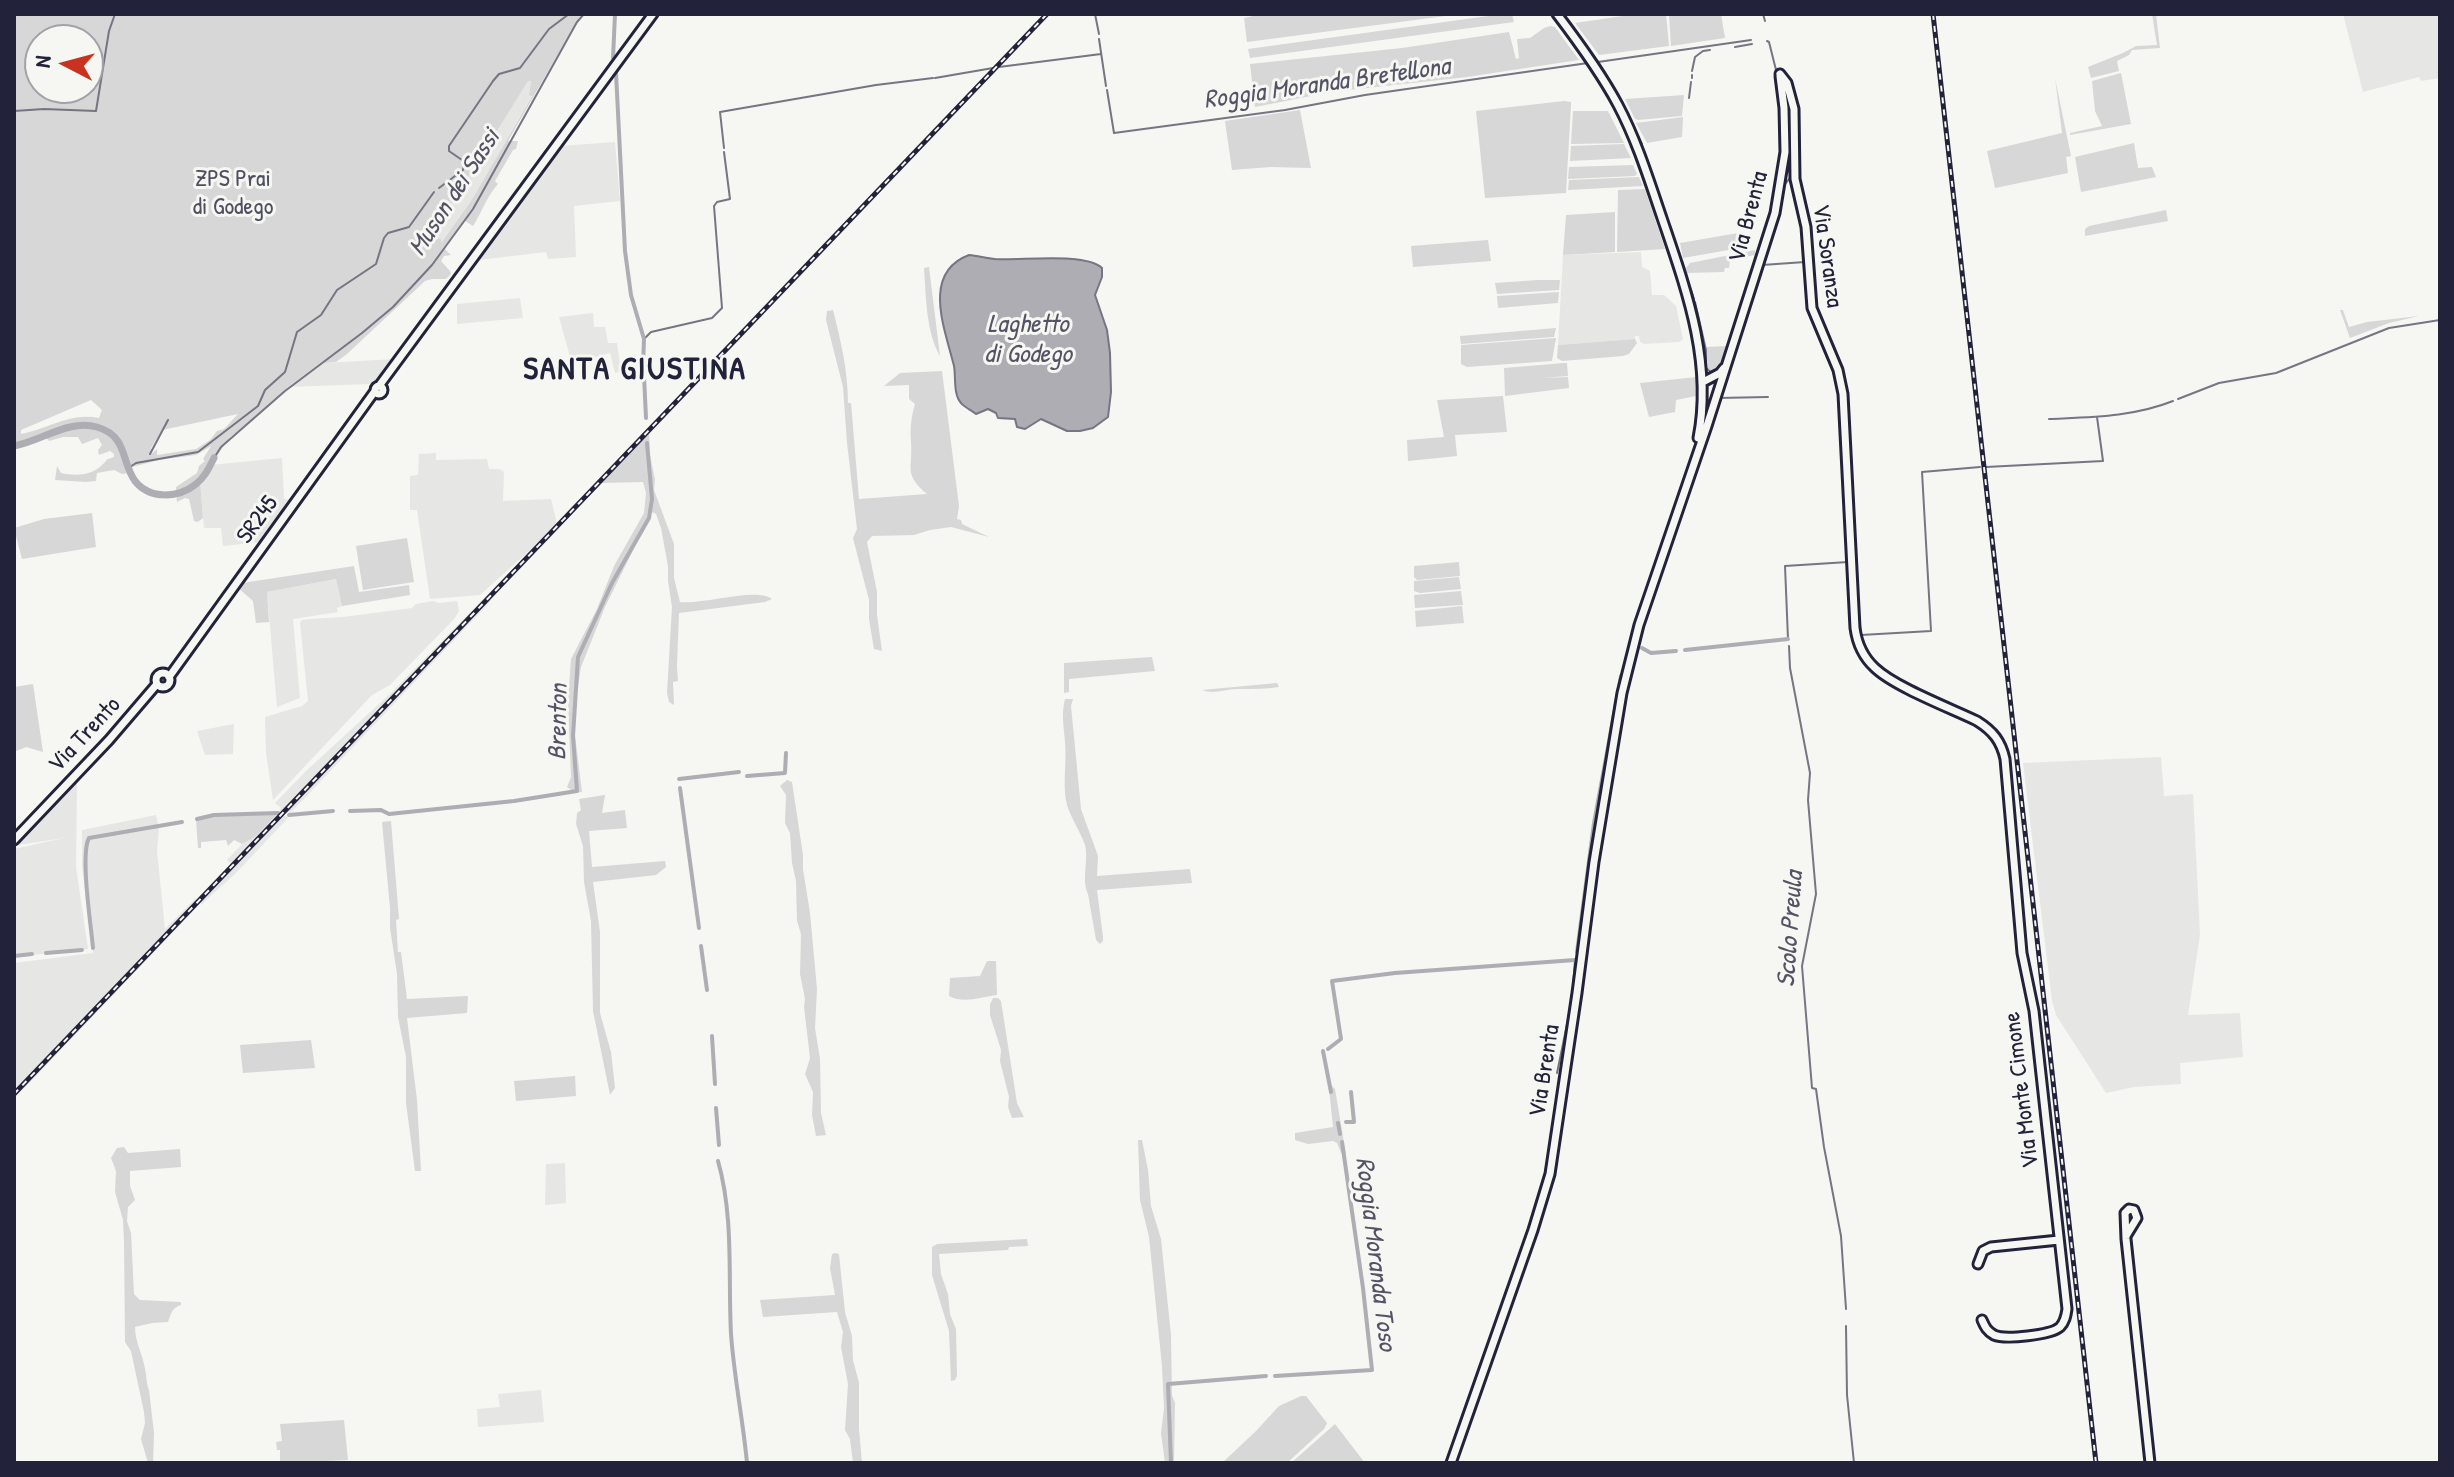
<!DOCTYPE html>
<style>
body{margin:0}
#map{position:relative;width:2454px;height:1477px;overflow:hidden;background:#f6f6f2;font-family:"Patrick Hand",sans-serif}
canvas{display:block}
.frame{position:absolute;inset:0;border:16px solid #22223b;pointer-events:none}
.north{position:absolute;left:24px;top:24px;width:80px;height:80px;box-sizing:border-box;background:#f6f6f2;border:2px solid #a1a1a9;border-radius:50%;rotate:276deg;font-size:22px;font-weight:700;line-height:32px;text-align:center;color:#22223b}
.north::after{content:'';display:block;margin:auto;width:28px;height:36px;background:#c8321e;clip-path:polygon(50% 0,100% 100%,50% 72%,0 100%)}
</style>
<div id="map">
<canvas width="2454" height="1477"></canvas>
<div class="frame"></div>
<div class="north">N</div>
</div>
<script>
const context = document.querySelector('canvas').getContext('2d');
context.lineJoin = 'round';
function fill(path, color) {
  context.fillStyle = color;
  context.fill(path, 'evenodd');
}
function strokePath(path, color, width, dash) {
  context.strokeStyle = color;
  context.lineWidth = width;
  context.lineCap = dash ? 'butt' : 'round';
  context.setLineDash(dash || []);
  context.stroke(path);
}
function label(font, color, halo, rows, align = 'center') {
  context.font = font + ' "Patrick Hand",sans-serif';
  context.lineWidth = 6;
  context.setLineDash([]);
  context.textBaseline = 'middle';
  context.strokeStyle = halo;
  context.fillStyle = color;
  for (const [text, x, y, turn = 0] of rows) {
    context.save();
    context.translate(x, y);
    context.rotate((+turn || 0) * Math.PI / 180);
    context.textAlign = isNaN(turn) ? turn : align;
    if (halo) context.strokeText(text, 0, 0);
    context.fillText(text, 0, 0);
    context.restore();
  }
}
fill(new Path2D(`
 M 1045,14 L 1050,14 L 787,290 L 780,290 Z
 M 2343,14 L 2440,14 L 2440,78 L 2421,81 L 2419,77 L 2363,92 Z
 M 523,80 L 531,81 L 529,94 L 532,95 L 471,201 L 440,244 L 430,238 L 432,224 Z
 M 615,142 L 620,201 L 574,206 L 576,257 L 548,259 L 546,252 L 479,260 L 560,146 Z
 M 1641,252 L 1642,267 L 1650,271 L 1652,295 L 1664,295 L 1676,306 L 1683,339 L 1679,342 L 1644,344 L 1640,342 L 1639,336 L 1635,336 L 1635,339 L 1558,345 L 1563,255 Z
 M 777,293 L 784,293 L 496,593 L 488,604 L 303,800 L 290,813 L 279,811 L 281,808 L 275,803 L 307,770 L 392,692 L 539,542 L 480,595 L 430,599 L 417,510 L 410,510 L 410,476 L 418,475 L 419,454 L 436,453 L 436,460 L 487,459 L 489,469 L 500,469 L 504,472 L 503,501 L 551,499 L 557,524 Z
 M 520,298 L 523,318 L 457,324 L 457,304 Z
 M 593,313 L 594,327 L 605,327 L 608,343 L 617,343 L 621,371 L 615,373 L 610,353 L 572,364 L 559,317 Z
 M 395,359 L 378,382 L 369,384 L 288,387 L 324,360 L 325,363 Z
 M 282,458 L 284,499 L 292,500 L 261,542 L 223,546 L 221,528 L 204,528 L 200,481 L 210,465 Z
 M 336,579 L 342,606 L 337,608 L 338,612 L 293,619 L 300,698 L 277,707 L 267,592 Z
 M 433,601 L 439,603 L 457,601 L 459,611 L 455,618 L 390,685 L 372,695 L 273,800 L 266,753 L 265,717 L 302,706 L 308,701 L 300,623 L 302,620 L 310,619 L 343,617 L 412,608 L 416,604 Z
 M 234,724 L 233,754 L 205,755 L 197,731 Z
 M 2161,757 L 2164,796 L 2193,794 L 2200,935 L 2188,1015 L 2240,1013 L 2243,1057 L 2180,1063 L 2181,1084 L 2134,1087 L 2106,1093 L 2056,1015 L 2052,1001 L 2023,763 Z
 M 74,780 L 77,785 L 76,867 L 88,949 L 14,957 L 14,849 L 64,838 L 25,844 L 14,845 L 14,843 Z
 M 277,814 L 289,817 L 237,872 L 201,905 L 200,897 L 231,864 L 227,860 L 242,844 L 255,837 Z
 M 156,815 L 159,829 L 157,851 L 165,929 L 196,898 L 197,907 L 14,1099 L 14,963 L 93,953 L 82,867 L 82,830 Z
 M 565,1163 L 566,1203 L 545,1205 L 546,1164 Z
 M 541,1390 L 544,1422 L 478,1427 L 477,1409 L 500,1407 L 498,1394 Z`), '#e6e6e4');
fill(new Path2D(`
 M 14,14 L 581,14 L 508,141 L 518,141 L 516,149 L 513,150 L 495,181 L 498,184 C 487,196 482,212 473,226 L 465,221 L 444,248 L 451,255 L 444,256 L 441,261 L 450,271 L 451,274 L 446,279 L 432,279 L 425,281 L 347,354 L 336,362 L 324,363 L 323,361 L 288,387 L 253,420 L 230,437 L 200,481 L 203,518 L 198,522 L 194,521 L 189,499 L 185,498 L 177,502 L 176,487 L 197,473 L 199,466 L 205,461 L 203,459 L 211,446 L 196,455 L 159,460 L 132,467 L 129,473 L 122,474 L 114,470 L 97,473 L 96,481 L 86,482 L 55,480 L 57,466 L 61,473 C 75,476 91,476 102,465 C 112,456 101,462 114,457 L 114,454 L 110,451 L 99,455 L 98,450 L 102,445 L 98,438 L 82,444 L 78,437 L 63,437 L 49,441 L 45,436 L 14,445 ZM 40,40 L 88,40 L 88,88 L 40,88 ZM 528,81 L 531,81 L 529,95 L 532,96 L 471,201 L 441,243 L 441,239 L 430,238 ZM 91,400 L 102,410 L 99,418 C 70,412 48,429 21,434 L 21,430 ZM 238,414 L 224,429 L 217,431 L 210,440 L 196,449 L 157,455 L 157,449 L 150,455 L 151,448 L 162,430 Z
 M 1263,14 L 1461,14 L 1247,42 L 1244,18 Z
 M 1503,14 L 1512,14 L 1514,22 L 1250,58 L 1248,49 Z
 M 1637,14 L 1666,14 L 1669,46 L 1599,55 L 1575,23 Z
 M 1669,14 L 1721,14 L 1725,38 L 1671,46 Z
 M 2152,14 L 2156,14 L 2160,48 L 2132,50 L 2129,55 L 2117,61 L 2119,71 L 2091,78 L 2088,67 L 2123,53 L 2136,46 L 2157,45 Z
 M 1550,26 L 1555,27 L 1579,60 L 1467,77 L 1331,92 L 1255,107 L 1250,64 L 1402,48 L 1509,32 L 1516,59 L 1519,58 L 1517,39 L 1530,38 L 1544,28 Z
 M 2121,73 L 2131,124 L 2070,135 L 2070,133 L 2102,126 L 2095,111 L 2092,81 Z
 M 2055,78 L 2071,156 L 2066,157 L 2068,173 L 1995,188 L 1987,151 L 2062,133 Z
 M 1684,95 L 1682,116 L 1638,120 L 1635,119 L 1625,99 Z
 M 1564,101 L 1571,102 L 1571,105 L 1566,193 L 1485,198 L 1476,111 Z
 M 1300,110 L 1311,168 L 1271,167 L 1232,170 L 1225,121 Z
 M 1573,111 L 1608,111 L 1624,143 L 1571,144 Z
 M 1683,117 L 1682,137 L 1647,143 L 1636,123 Z
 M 2134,143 L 2138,168 L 2152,167 L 2156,177 L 2081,192 L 2075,157 Z
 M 1624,144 L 1631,158 L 1570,161 L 1571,146 Z
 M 1633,165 L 1637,174 L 1635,176 L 1568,179 L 1569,167 Z
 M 1639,177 L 1643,186 L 1568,190 L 1569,180 Z
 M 1645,189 L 1665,249 L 1617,252 L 1618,190 Z
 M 2166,210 L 2168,221 L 2085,236 L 2085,229 L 2089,226 Z
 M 1615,212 L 1615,252 L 1563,255 L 1566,215 Z
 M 1738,233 L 1740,248 L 1683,258 L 1680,243 Z
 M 1488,240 L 1491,261 L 1413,267 L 1411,246 Z
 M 1755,250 L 1755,255 L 1730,260 L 1729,268 L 1725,268 L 1724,272 L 1687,273 L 1686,268 L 1690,263 Z
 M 929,267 L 940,356 C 926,332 926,296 924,268 Z
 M 1538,280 L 1560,280 L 1559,290 L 1497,294 L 1495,283 Z
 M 1559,292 L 1558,303 L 1498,308 L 1497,296 Z
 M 833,310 C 841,342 848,371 848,403 L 851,403 L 859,499 L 927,494 C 903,474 913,468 911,442 C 910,430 911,417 915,404 L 909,399 L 909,385 L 884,386 L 900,373 L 942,371 L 959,506 L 957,519 L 961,520 L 962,524 L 989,537 L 951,527 L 930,530 L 914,535 L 872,536 L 867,542 L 877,592 L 877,615 L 882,651 L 874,649 L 869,619 L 869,600 L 853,538 L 857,529 L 847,443 L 843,387 L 826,320 L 827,311 Z
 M 2340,310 L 2343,310 L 2349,327 L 2367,322 L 2419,316 L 2389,323 L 2350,338 Z
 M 1556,328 L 1554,337 L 1461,344 L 1460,336 Z
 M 1556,338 L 1552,361 L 1467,367 L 1461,364 L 1461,345 Z
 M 1635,339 L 1637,343 L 1629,354 L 1623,356 L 1562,361 L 1557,358 L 1558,345 Z
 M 1728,346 L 1719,369 L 1711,371 L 1708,369 L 1706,347 Z
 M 1564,363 L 1567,363 L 1568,376 L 1541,378 L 1568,377 L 1569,388 L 1505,396 L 1504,368 Z
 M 1696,377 L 1696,396 L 1676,400 L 1675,412 L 1649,417 L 1640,383 Z
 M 1503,396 L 1507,432 L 1455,435 L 1457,456 L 1408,461 L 1407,440 L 1444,437 L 1437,400 Z
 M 649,432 L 650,455 L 655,480 L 654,490 L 674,544 L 674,578 L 680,602 C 703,605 756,587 772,599 L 765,602 L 679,613 L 677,666 L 678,681 L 673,682 L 674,705 L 669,702 L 667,693 L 672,607 L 668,581 L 668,566 L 661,528 L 656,514 L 652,512 L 605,607 L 581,667 L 573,719 L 582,792 L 575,793 L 567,787 L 571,777 L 568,701 L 571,659 L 597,609 L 614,566 L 644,513 L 646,493 L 643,482 L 601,483 Z
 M 92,513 L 96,547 L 22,559 L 14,528 L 44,519 Z
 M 407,538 L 414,582 L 363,590 L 356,546 Z
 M 1459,562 L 1460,576 L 1417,580 L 1414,577 L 1414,566 Z
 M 354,566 L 359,592 L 409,585 L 410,595 L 342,606 L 336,579 L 267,592 L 269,622 L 256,623 L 253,601 L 238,588 L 242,583 Z
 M 1459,577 L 1461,589 L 1420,593 L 1414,591 L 1414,581 Z
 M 1461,591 L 1463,605 L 1415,608 L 1414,595 Z
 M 1462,606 L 1464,623 L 1416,627 L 1415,611 Z
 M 1152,657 L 1155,671 L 1069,679 L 1069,692 L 1064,693 L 1064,663 Z
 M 1277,683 L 1279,687 C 1266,689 1253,689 1240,689 C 1226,688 1215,695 1202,690 Z
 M 33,684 L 43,752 L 26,747 L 14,752 L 14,687 Z
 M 1065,699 L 1073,699 L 1071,706 L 1081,809 L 1098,856 L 1097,876 L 1190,869 L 1192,883 L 1097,890 L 1103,937 L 1103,941 L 1100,944 L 1096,940 L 1088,894 C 1081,879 1089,861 1085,845 C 1080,831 1071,818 1067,805 C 1062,785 1067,763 1065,742 C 1064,727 1061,714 1065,699 Z
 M 787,780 L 792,782 L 803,855 L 803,869 L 810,913 L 817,989 L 815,1028 L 820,1059 L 821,1113 L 826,1135 L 816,1136 L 812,1115 L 813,1092 L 805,1074 L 810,1058 L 804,1007 L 805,999 L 800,974 L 801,934 L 797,921 L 796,881 L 792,863 L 790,833 L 785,823 L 786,795 L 780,786 Z
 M 605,795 L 602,813 L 625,810 L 627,828 L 589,831 L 592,867 L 665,861 L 666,867 L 656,875 L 593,882 L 600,932 L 600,1013 L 611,1052 L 615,1088 L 610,1095 L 593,1011 L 591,921 L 584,882 L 583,846 L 576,824 L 577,813 L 581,810 L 579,799 Z
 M 255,814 L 277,814 L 255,837 L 242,844 L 234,840 L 228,846 L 226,840 L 201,842 L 201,848 L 198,848 L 196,820 L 203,817 Z
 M 391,821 L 399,919 L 396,920 L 398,952 L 401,952 L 407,999 L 468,996 L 467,1013 L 407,1018 L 417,1100 L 421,1171 L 415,1171 L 406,1103 L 406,1057 L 398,1017 L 397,974 L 390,928 L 390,908 L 382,822 Z
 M 987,961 L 996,961 L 997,995 C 982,997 963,1004 949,996 L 950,978 L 980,976 Z
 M 993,998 L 998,998 L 1001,1001 L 1017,1103 L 1024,1117 L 1012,1118 L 1008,1107 L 1009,1097 L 1000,1061 L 1001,1050 L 990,1015 L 990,1004 Z
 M 311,1040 L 315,1068 L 243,1073 L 240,1045 Z
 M 1327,1070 L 1329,1083 L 1335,1089 L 1346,1154 L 1341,1153 L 1337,1143 L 1333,1141 L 1308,1144 L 1295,1140 L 1295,1133 L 1333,1127 Z
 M 575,1076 L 576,1096 L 516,1101 L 514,1081 Z
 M 1138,1140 L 1142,1140 L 1148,1170 L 1151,1206 L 1161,1239 L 1171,1335 L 1172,1395 L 1175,1403 L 1174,1463 L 1165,1463 L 1161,1433 L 1164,1408 L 1162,1366 L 1149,1237 L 1140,1200 Z
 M 124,1147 L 128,1153 L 180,1149 L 181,1167 L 130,1171 L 130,1186 L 135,1200 L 128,1207 L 127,1221 L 131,1233 L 134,1294 L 140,1300 L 181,1302 L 181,1305 C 172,1307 171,1314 168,1322 L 152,1323 L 135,1327 C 135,1342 143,1355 145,1369 C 147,1377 146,1383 149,1390 L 154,1433 L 153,1463 L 148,1463 L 141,1439 L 145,1423 L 144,1412 L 131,1351 L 125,1342 L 124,1242 L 123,1220 L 115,1192 L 116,1171 L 111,1158 L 117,1148 Z
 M 1027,1239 L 1028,1246 L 1009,1247 L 1008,1250 L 939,1254 L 941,1274 L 948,1294 L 950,1314 L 956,1329 L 957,1376 L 955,1380 L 951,1381 L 949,1331 L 932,1275 L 932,1247 L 937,1244 Z
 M 835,1253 L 839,1254 L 845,1312 L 852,1336 L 853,1360 L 859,1383 L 859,1429 L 862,1463 L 853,1463 L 850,1439 L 845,1430 L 848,1384 L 841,1347 L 843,1332 L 837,1312 L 763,1317 L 760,1300 L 835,1295 L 830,1268 L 832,1254 Z
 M 1301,1396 L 1306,1396 L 1327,1423 L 1324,1429 L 1287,1463 L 1222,1463 L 1256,1431 L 1279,1406 Z
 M 344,1420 L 348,1460 L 280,1463 L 280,1450 L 277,1450 L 276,1442 L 282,1441 L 280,1424 Z
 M 1335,1424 L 1365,1463 L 1291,1463 Z`), '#d7d7d7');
const water = new Path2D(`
 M 969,255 C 978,256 986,258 995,259 C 1019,261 1085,252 1102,268 L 1102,277 L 1095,295 L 1107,330 L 1110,353 L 1111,392 L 1108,417 L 1093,428 L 1080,431 L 1067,431 L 1041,419 L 1025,429 L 1017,427 L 1015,419 L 998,418 L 996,413 L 988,409 L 976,414 C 971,410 964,407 961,403 C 953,394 956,377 954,366 C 945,329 921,273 969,255 Z`);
fill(water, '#adadb3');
strokePath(water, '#757583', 2);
strokePath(new Path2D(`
 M 1095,14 L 1099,34
 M 1562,14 L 1598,62 L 1618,95
 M 1763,14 L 1765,21
 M 1099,39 L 1106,86
 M 1767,41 L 1769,42 L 1777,74
 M 1735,47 L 1752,44
 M 1598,62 L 1751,40
 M 999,67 L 1101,54
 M 1692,71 L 1695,57 L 1703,51 L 1710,50
 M 935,78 L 993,68
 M 1692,78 L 1692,75
 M 1107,90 L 1114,133 L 1285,110 L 1365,95 L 1588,63
 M 1619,98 L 1642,144
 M 1689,98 L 1691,82
 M 14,111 L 44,109 L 96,111 L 109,31 L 115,14
 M 1642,147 L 1672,233
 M 724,148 L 720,112 L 876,85 L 933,78
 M 439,188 L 463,170 L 464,164 L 462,160 L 449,151 L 449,146 L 493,81 L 499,74 L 520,68 L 549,29 L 569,14
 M 1780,208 L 1784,185 L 1791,177
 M 1765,234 L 1769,221
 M 1673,236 L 1680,257
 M 1681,261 L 1694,299
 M 1762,265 L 1805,262
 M 1805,265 L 1807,282
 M 1748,282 L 1752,272
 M 1746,291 L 1747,288
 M 1695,302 L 1706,350 L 1706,368 L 1712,373
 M 1810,311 L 1823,345
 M 1737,319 L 1744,298
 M 644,339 L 651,332 L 712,318 L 722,308 L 714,206 L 717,202 L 730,199 L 724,152
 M 1828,356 L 1835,373
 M 1722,365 L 1734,328
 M 1718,398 L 1768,397
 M 2178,399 L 2219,383 L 2276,373 L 2389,328 L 2440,320
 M 2049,419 C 2091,417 2133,417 2173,401
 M 150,454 L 168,420
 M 214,458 L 221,447 L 285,391 L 362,333 L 393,307 L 432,265 L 473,209 L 577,22 L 584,14
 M 1986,467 L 2103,461 L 2097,417
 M 127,469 L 136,463 L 198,452 L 258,406 L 265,390 L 285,372 L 297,332 L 321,315 L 337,290 L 376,264 L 384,238 L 388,233 L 409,227 L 434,192
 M 1857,591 L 1861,635 L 1931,631 L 1922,472 L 1980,467
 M 1788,639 L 1785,566 L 1848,562
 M 1789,646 L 1790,668 L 1810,773 L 1808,800 L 1816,894 L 1802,966 L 1812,1088 L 1816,1089 L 1824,1147 L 1841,1236 L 1846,1309
 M 1557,1073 L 1572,1000 L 1575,960
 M 1543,1186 L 1548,1156
 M 1846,1326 L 1847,1395 L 1854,1463
 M 1474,1387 L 1533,1219
 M 1447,1463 L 1459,1428`), '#757583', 2);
strokePath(new Path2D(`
 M 613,58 L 615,14
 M 616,73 L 625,251 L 631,295 L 644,339 L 643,367
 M 644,376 L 646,418
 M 1642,648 L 1651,653 L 1676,651
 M 1685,650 L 1788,639
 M 747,776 L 785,773 L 786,753
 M 679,779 L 739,772
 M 680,788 L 699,928
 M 350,811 L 381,810 L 389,814 L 514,801 L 577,791 L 573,736 L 578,657 L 612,583 L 649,518 L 652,499 L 647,443
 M 289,815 L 333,811
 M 197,819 L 214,815 L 278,813
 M 701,946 L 707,990
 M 93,948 C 91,925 80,854 89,838 L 182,822
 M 1577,952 L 1594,823 L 1621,676
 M 46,953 L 82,950
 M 14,956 L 32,954
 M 712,1036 L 715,1084
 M 1328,1049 L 1341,1039 L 1332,981 L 1395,973 L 1575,960
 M 1323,1051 L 1331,1092
 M 716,1108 L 719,1145
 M 1346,1122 L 1354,1122 L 1351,1092
 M 1338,1123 L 1340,1134
 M 718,1161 C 734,1217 728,1277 731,1334 C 734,1377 743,1420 747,1463
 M 1275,1376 L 1372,1370 L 1363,1288 L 1342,1142
 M 1171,1463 L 1168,1384 L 1266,1376`), '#adadb3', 4);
strokePath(new Path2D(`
 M 14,446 C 42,441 68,419 97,427 C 128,436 121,462 135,481 C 150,500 179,498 196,484 C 205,477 209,468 214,458`), '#adadb3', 7);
const major = new Path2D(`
 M 1557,14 C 1579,43 1601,73 1618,105 C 1637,141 1649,180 1662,218 C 1686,289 1713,362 1698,438
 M 1780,74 L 1787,83 L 1794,109 L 1795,179 L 1806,227 L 1812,308 L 1838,370 L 1843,394 L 1855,628 C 1857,643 1863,657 1875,668 C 1895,687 1950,708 1977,721 C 1993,731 2001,741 2005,759 L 2022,953 L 2034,1011 L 2067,1309 C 2066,1316 2065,1322 2060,1327 C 2051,1335 2005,1340 1994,1335 C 1987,1331 1985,1327 1982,1320
 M 1703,382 L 1720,373 L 1724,368
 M375 390a4 4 0 1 1 8 0a4 4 0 1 1-8 0Z
 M 379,386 L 653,14
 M156 680a7 7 0 1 1 14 0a7 7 0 1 1-14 0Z
 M 169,677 L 375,391
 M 14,840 L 109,740 L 157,684
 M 2126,1236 L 2137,1218 L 2134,1210 L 2129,1209 L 2125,1213 L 2126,1239 L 2150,1463
 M 1978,1264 L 1983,1251 L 1991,1247 L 2059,1240
 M 1451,1463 L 1533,1230 L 1550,1174 L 1577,993 L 1594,862 L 1622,693 L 1639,625 L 1707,426 L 1775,213 L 1785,152 L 1784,108 L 1780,76`);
strokePath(major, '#22223b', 13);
strokePath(major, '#f6f6f2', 7);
const rail = new Path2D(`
 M 1933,14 L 2096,1463
 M 14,1094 L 1047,14`);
strokePath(rail, '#22223b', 5);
strokePath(rail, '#f6f6f2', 2, [6]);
label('24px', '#4f4f62', '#f6f6f2', [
 ["ZPS Prai",233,180],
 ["di Godego",233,208]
]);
label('24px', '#22223b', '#f6f6f2', [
 ["Via Brenta",1749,217,-75],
 ["Via Soranza",1827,256,82],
 ["SR245",258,520,-54],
 ["Via Trento",85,735,-47],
 ["Via Brenta",1545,1071,-81],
 ["Via Monte Cimone",2022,1090,-97]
]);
label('italic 26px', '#535365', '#f6f6f2', [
 ["Roggia Moranda Bretellona",1327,84,-8],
 ["Muson dei Sassi",455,193,-57],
 ["Laghetto",1028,325],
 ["di Godego",1028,355],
 ["Brenton",559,722,-89],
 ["Scolo Preula",1791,929,-86],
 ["Roggia Moranda Toso",1375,1254,83]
]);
context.letterSpacing = '2px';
label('bold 32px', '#22223b', '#f6f6f2', [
 ["SANTA GIUSTINA",635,370]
]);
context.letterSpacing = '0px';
</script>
